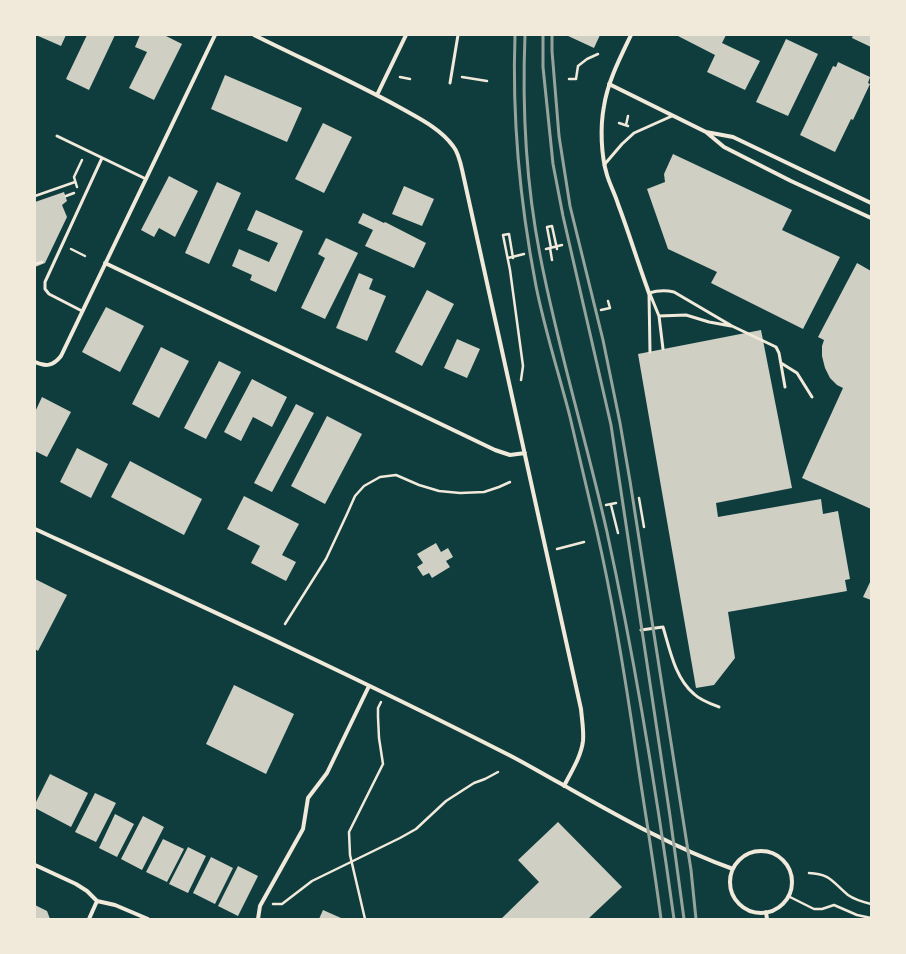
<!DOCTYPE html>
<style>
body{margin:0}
#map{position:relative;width:906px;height:954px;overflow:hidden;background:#0f3d3e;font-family:Arial,sans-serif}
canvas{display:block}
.frame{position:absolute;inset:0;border:36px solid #f1e9da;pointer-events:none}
</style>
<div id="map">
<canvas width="906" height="954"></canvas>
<div class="frame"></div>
</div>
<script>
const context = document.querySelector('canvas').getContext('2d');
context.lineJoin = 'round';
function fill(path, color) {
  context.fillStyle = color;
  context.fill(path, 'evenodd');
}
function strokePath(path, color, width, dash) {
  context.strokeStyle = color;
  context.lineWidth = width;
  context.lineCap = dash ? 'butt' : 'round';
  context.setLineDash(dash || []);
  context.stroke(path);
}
fill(new Path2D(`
 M 36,35 L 66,35 L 61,46 Z
 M 87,35 L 115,35 L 89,90 L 66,79 Z
 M 140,35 L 164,35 L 182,44 L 154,100 L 129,88 L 147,52 L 135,47 Z
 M 566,35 L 600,35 L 594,48 Z
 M 678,35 L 726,35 L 722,43 L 760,61 L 745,90 L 707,72 L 715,55 L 678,36 Z
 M 853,35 L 871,35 L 871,47 L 852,38 Z
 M 786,39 L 818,54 L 788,116 L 756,102 Z
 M 838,62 L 870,77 L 868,83 L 870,84 L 853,120 L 851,119 L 835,152 L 800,135 L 833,66 L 836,67 Z
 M 225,75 L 302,108 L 287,142 L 211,109 Z
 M 323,123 L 352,137 L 324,193 L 295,179 Z
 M 673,154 L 792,210 L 782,230 L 840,257 L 803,329 L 711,283 L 717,272 L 668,249 L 647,189 L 665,182 L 664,174 Z
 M 169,176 L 198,191 L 175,237 L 159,228 L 154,237 L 141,230 Z
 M 217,182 L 241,193 L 209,264 L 185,253 Z
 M 404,186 L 434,199 L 422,226 L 392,214 Z
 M 64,192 L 67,201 L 62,205 L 67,217 L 45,263 L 35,267 L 35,202 Z
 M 256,210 L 303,231 L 276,292 L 250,280 L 252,275 L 232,266 L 239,249 L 269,262 L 278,243 L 247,230 Z
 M 363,213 L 384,223 L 385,222 L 426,243 L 414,268 L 365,246 L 373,230 L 358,223 Z
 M 326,238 L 358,253 L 325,319 L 301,308 L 325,258 L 318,254 Z
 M 857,263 L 871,271 L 871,509 L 802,478 L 843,388 L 837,385 L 830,378 L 825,368 L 822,356 L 822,346 L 824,340 L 818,337 Z
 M 359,273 L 373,279 L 369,289 L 386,296 L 367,341 L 336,328 Z
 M 427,290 L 454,304 L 422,366 L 395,352 Z
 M 106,307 L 144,326 L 120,372 L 82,352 Z
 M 761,330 L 792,488 L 716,503 L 718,517 L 821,499 L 823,514 L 838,511 L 850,579 L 845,580 L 847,591 L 728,612 L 735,658 L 714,685 L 696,688 L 638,354 Z
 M 457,339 L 480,349 L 467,378 L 444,368 Z
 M 161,347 L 189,361 L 159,418 L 132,404 Z
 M 219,361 L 241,372 L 206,439 L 184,428 Z
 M 252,379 L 287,397 L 272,427 L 253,417 L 241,441 L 224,432 Z
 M 42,397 L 71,412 L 47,457 L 35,451 L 35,412 Z
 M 296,404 L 314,413 L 272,492 L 254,483 Z
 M 327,416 L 362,434 L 325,504 L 291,486 Z
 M 77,448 L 108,464 L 91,498 L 60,482 Z
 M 130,461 L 202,499 L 184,535 L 111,497 Z
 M 244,496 L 299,524 L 282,555 L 296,562 L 286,581 L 251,563 L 260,546 L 227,529 Z
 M 436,543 L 441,552 L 448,548 L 453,557 L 446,561 L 450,567 L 432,578 L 429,573 L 423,576 L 417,567 L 423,563 L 417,554 Z
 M 35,579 L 67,595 L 38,651 L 35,649 Z
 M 871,580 L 871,600 L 863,597 Z
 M 234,685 L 294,714 L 266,774 L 206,744 Z
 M 50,774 L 88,793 L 71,827 L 35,808 L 35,804 Z
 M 95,793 L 116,803 L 96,842 L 75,832 Z
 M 115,814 L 134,824 L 117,857 L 99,848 Z
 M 143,816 L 164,827 L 142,870 L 121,859 Z
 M 558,822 L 622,887 L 588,919 L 501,919 L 539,882 L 518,860 Z
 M 163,839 L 184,849 L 167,882 L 146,872 Z
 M 188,847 L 206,856 L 188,893 L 169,884 Z
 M 211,857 L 233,868 L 215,904 L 193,893 Z
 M 238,866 L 258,876 L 238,916 L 218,906 Z
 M 35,905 L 47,911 L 50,919 L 35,919 Z
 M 323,910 L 341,918 L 340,919 L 319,919 Z`), '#cfcfc3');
strokePath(new Path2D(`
 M 400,77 L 410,79
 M 462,77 L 487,81
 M 569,79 L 576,79 L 578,66 L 587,59 L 598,54
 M 619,123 L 628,126
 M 626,125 L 628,116
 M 77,187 L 74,177 L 82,160
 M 35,196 L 75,182
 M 66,196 L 74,193
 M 550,248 L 552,260
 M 551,248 L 547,227 L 552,226 L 557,249
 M 71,249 L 85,256
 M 546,249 L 562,245
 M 508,258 L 524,254
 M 513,258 L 509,234 L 503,235 L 510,270 L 523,366 L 521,380
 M 35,264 L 42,262
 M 601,310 L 610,308 L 608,301
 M 639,498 L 644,527
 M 606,505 L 616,503
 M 611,505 L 618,533
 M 557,549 L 584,542
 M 285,624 L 326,559 L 347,514 L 355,496 L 364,486 L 380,477 L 396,475 L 419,485 L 439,491 L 460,493 L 484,492 L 499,487 L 510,482
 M 809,873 C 831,874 832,882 848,895 C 855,900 863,902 871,904
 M 788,896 L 814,909 L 822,909 L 834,905 L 857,915 L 871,918
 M 273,904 L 282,904 L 312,881 L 400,838 L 416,829 L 446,801 L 474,783 L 485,779 L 498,772
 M 365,919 L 350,855 L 349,832 L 383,764 L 379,738 L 378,717 L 378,708 L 381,702`), '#f1e9da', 2.5);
strokePath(new Path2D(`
 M 450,83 L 458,35
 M 57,136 L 146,179
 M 604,165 L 622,144 L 634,133 L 672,116
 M 649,293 C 659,290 665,290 674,292 L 732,326 L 776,347 L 779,353 L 785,387
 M 649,293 L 650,352
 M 650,294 L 659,316 L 663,349
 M 82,311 L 49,294 L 45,289 L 45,282 L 102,158
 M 659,316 L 686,315 L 709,322 L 731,326
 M 781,363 L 797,373 L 812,397
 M 641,630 L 663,627 C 670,650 675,678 694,694 C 700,700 711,704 719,707`), '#f1e9da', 3);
strokePath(new Path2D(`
 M 254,35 C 302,59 352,81 399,107 C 418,118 440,128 453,146 C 459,153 461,165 463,174 L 581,709 C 582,720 584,731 583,741 C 581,757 571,772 564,786
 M 631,35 C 620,58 608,81 604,106 C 600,127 601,155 607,175 C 610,185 615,194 618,204 C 629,233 638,263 649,293
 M 609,84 L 706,132 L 733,137 L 871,203
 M 377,95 L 406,35
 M 706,132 L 724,147 L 791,181 L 871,218
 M 105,263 L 495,450 L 510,455 L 525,453
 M 35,362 C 46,367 53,366 61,356 L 215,35
 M 35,529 C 193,602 352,675 507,754 C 527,764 546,776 565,786 C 620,817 674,848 733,869
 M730 882a31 31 0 1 1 62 0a31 31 0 1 1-62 0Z
 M 35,865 L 76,884 L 87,891 L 97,901 L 115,905 L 148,919
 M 766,912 L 767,919
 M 89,919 L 97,901
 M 258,919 L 260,906 L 303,829 L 308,798 L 327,773 L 369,686`), '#f1e9da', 4);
strokePath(new Path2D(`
 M 515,35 C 512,119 520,203 536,286 C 545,331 559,374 570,417 C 579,455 588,493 597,532 C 614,606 626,682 637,758 C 645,812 654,865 661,919
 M 525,35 C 522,109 526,183 540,255 C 558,349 586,439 607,532 C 635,660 656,789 674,919
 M 543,35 L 543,67 L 553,164 L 563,216 L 611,425 L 670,816 L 684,919
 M 552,35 L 552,51 L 559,136 L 570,206 L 603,340 L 620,423 L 630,481 L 691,870 L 696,919`), '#97a49c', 3);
</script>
